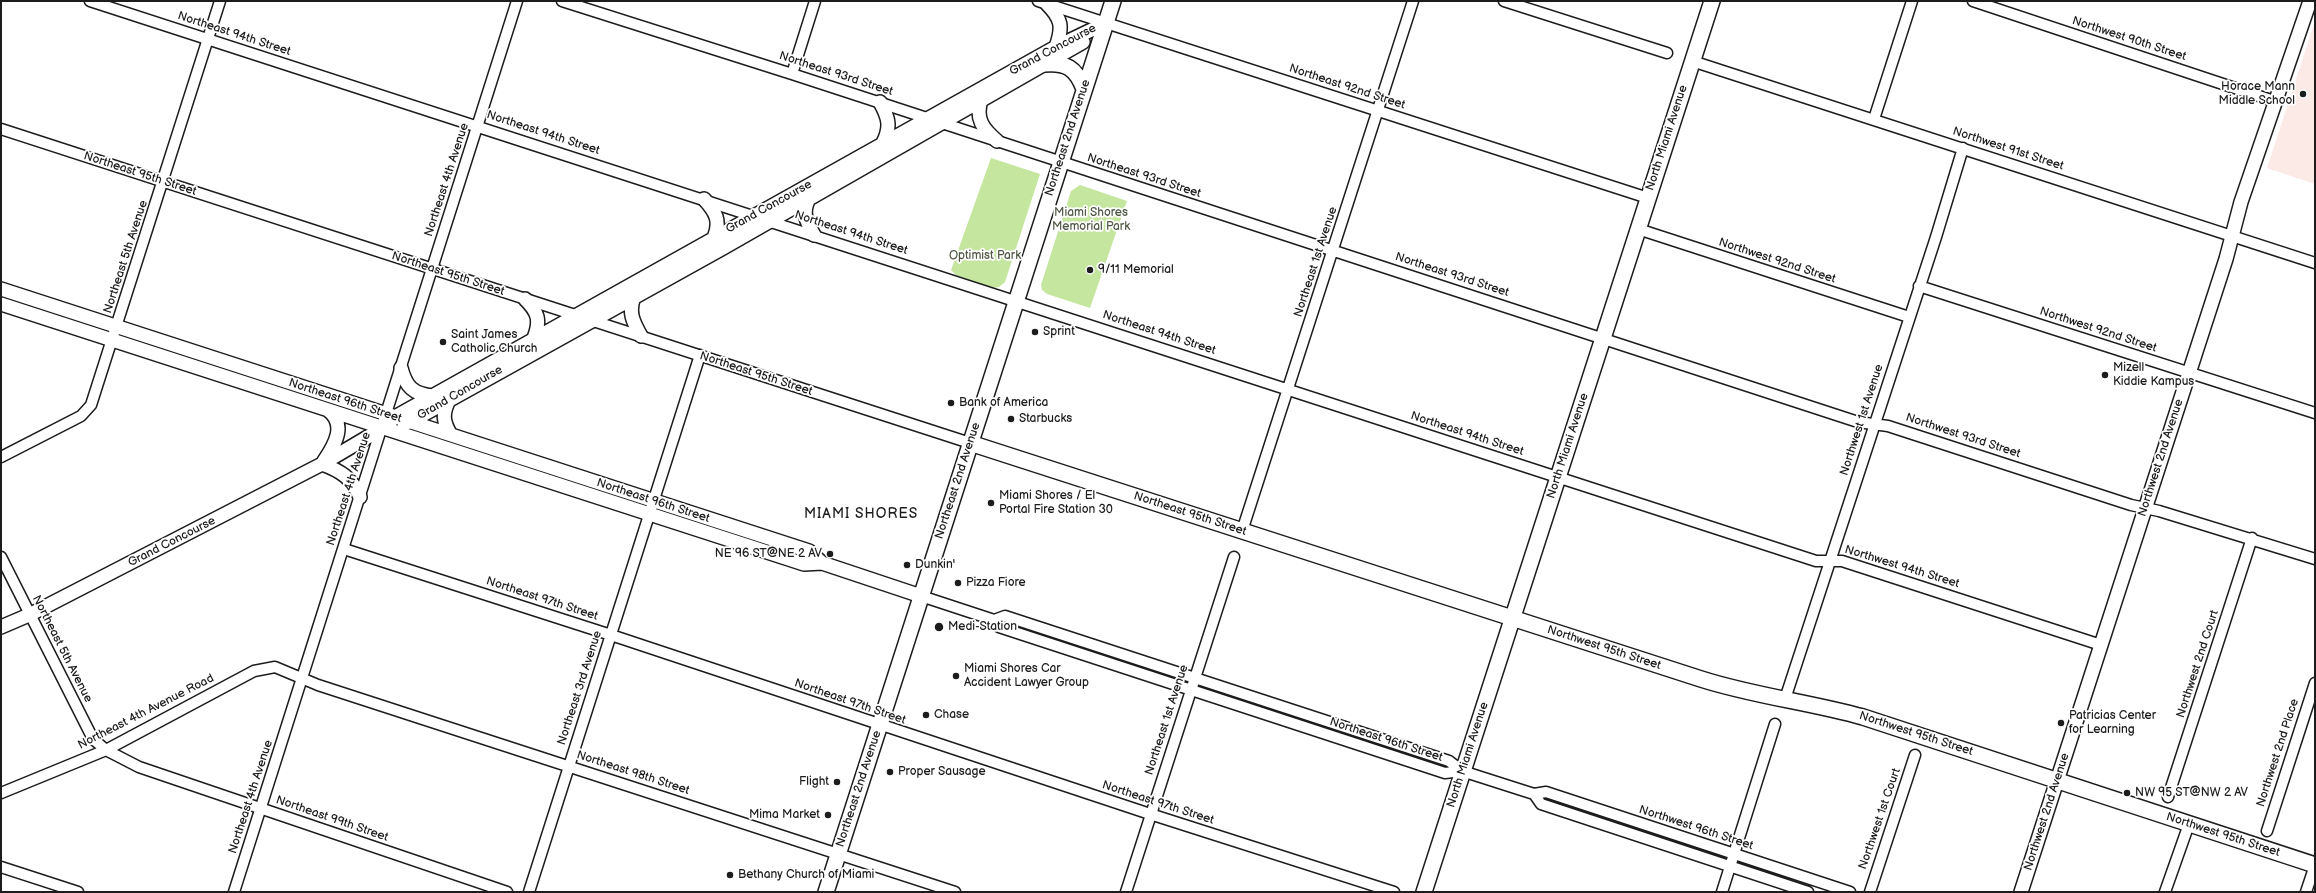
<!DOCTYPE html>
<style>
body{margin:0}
#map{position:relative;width:2316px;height:893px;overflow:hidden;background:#fff;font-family:"Balsamiq Sans",sans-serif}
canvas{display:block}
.frame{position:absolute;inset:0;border:2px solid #1c1c1c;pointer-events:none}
</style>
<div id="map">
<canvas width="2316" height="893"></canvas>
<div class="frame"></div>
</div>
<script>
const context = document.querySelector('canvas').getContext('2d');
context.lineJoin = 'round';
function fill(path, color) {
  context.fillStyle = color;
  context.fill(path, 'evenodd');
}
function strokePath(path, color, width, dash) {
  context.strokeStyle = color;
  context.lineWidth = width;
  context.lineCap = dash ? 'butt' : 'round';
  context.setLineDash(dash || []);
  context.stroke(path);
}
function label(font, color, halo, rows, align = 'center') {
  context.font = font + ' "Balsamiq Sans",sans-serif';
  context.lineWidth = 3.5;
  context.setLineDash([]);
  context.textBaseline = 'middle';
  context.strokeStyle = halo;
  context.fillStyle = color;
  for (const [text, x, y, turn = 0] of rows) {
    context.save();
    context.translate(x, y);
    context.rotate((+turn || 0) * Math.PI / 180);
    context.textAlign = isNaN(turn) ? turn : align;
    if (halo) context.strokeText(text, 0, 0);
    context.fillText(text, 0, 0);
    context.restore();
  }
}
fill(new Path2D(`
 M 2315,21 L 2315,184 L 2267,168 Z`), '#fbeae6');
fill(new Path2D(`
 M 991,158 L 1040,174 L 1005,282 L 999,287 L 993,288 L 956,275 L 951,270 Z
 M 1080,185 L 1127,201 L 1090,308 L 1047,294 L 1042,290 L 1041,285 L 1071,191 Z`), '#c5e69f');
const minor = new Path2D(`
 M 90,1 L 1816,561 L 1842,561 L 2101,645
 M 562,1 L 792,74 L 1858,422 L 1888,426 L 2131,505 L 2159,511 L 2315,559
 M 1038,1 L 1648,198
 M 1504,1 L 1667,53
 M 1973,1 L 2277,102
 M 1692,61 L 2315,263
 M 792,74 L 815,1
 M 1874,119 L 1912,1
 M 1,129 L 970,443
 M 1638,229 L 1909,317
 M 1919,286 L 2315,413
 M 1,457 L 81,416 L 91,405 L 220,1
 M 1242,531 L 1413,1
 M 344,549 L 611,635 L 1150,814 L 1394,892
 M 1,557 L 93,739 L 106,750 L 139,767 L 507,892
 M 921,596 L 994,620 L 1005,616 L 1449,761 L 1462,771 L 1534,794 L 1546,792 L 1850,892
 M 994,620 L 999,627 L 1445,773 L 1462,771
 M 1785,699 L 1936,237 L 1963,148
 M 1,793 L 106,750 L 254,671 L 275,667 L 318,685 L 955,892
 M 1534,794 L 1541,804 L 1808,892
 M 2168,797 L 2252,538
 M 2267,831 L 2315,683
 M 1,867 L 78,892
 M 234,892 L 517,1
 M 529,892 L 700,355
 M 1126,892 L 1234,557
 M 1722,892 L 1775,724
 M 1870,892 L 1915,755
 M 2165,892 L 2189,824
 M 2306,892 L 2315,865`);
const tertiary = new Path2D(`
 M 1047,4 C 1062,19 1063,27 1056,47
 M 981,100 C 975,119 983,129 997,141
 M 880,102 C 889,118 891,127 883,143
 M 810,197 C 801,212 806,221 814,235
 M 704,199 C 716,212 721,221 714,238
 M 1,289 L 809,551 L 822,563
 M 634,297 C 628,312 633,322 641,336
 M 525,299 C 538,312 541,320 534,338
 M 1,304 L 804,564 L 822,563 L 921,596
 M 401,368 C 406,387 413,394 433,396
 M 449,400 C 442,414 443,422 451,435
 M 404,423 L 410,422 L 723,248 L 1083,42
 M 324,461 C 335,445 347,424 328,410
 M 322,464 C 341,471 352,478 360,497
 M 1,627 L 29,615 L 322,464 L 383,428 L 395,417 L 1056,47 L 1106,23
 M 2021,892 L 2226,259 L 2241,202 L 2310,1`);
const secondary = new Path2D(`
 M 1044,64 C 1066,62 1076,68 1084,89
 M 970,443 L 1701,679 C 1754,696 1809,702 1863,717 L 2315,865
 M 826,892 L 1113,1
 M 1424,892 L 1712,1`);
strokePath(minor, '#1c1c1c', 13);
strokePath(tertiary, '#1c1c1c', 16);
strokePath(secondary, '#1c1c1c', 18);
strokePath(minor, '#fff', 10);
strokePath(tertiary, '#fff', 13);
strokePath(secondary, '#fff', 15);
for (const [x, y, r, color] of [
 [2303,94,4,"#1c1c1c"],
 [1090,270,4,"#1c1c1c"],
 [1035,332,4,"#1c1c1c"],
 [443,342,4,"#1c1c1c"],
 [2105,375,4,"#1c1c1c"],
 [951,403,4,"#1c1c1c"],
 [1011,419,4,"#1c1c1c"],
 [991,503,4,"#1c1c1c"],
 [830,554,4,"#1c1c1c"],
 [907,565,4,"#1c1c1c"],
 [958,583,4,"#1c1c1c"],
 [939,627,5,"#1c1c1c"],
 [956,676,4,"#1c1c1c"],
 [926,715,4,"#1c1c1c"],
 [2061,723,4,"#1c1c1c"],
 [890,772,4,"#1c1c1c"],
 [837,782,4,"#1c1c1c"],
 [2127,793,4,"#1c1c1c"],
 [828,815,4,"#1c1c1c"],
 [730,875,4,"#1c1c1c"]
]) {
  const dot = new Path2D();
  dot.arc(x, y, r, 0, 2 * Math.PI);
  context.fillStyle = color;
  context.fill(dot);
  strokePath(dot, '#fff', 1.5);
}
label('12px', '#1c1c1c', '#fff', [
 ["Northeast 94th Street",234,34,18],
 ["Northwest 90th Street",2129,39,18],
 ["Grand Concourse",1053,50,-28],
 ["Northeast 93rd Street",836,74,18],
 ["Northeast 92nd Street",1347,87,18],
 ["Northeast 94th Street",543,133,18],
 ["Northeast 2nd Avenue",1068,138,-72],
 ["North Miami Avenue",1667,138,-72],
 ["Northwest 91st Street",2008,149,18],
 ["Northeast 95th Street",140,174,18],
 ["Northeast 93rd Street",1144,176,18],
 ["Northeast 4th Avenue",447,180,-72],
 ["Grand Concourse",769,207,-29],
 ["Northeast 94th Street",851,233,18],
 ["Northeast 5th Avenue",126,257,-72],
 ["Northwest 92nd Street",1777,261,18],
 ["Northeast 1st Avenue",1316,262,-72],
 ["Northeast 95th Street",448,274,18],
 ["Northeast 93rd Street",1452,275,18],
 ["Northwest 92nd Street",2098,330,18],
 ["Northeast 94th Street",1159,333,18],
 ["Northeast 95th Street",756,374,18],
 ["Grand Concourse",460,393,-30],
 ["Northeast 96th Street",345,401,18],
 ["Northwest 1st Avenue",1862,420,-72],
 ["Northeast 94th Street",1467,434,18],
 ["Northwest 93rd Street",1963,436,18],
 ["North Miami Avenue",1568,446,-72],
 ["Northwest 2nd Avenue",2161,458,-72],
 ["Northeast 2nd Avenue",958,481,-72],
 ["Northeast 4th Avenue",349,489,-72],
 ["Northeast 96th Street",653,501,18],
 ["Northeast 95th Street",1190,514,18],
 ["Grand Concourse",172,542,-27],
 ["Northwest 94th Street",1902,567,17],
 ["Northeast 97th Street",542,599,18],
 ["Northwest 95th Street",1604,648,18],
 ["Northeast 5th Avenue",62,649,63],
 ["Northwest 2nd Court",2198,664,-72],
 ["Northeast 3rd Avenue",580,688,-72],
 ["Northeast 97th Street",850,702,19],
 ["Northeast 4th Avenue Road",146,712,-27],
 ["Northeast 1st Avenue",1167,720,-72],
 ["Northwest 95th Street",1916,734,18],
 ["Northeast 96th Street",1386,740,18],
 ["Northwest 2nd Place",2278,753,-72],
 ["North Miami Avenue",1468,755,-72],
 ["Northeast 98th Street",633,773,18],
 ["Northeast 2nd Avenue",859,789,-72],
 ["Northeast 4th Avenue",251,797,-72],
 ["Northeast 97th Street",1158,803,18],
 ["Northwest 2nd Avenue",2047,812,-72],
 ["Northeast 99th Street",332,819,19],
 ["Northwest 1st Court",1880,819,-71],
 ["Northwest 96th Street",1696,828,18],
 ["Northwest 95th Street",2223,835,18]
]);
label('12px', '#1c1c1c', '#fff', [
 ["Horace Mann",2295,87,"right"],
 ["Middle School",2295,101,"right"],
 ["9/11 Memorial",1098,270],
 ["Sprint",1043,332],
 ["Saint James",451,335],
 ["Catholic Church",451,349],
 ["Mizell",2113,368],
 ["Kiddie Kampus",2113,382],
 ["Bank of America",959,403],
 ["Starbucks",1019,419],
 ["Miami Shores / El",999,496],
 ["Portal Fire Station 30",999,510],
 ["NE 96 ST@NE 2 AV",822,554,"right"],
 ["Dunkin'",915,565],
 ["Pizza Fiore",966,583],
 ["Medi-Station",948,627],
 ["Miami Shores Car",964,669],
 ["Accident Lawyer Group",964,683],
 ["Chase",934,715],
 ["Patricias Center",2069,716],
 ["for Learning",2069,730],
 ["Proper Sausage",898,772],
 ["Flight",829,782,"right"],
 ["NW 95 ST@NW 2 AV",2135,793],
 ["Mima Market",820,815,"right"],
 ["Bethany Church of Miami",738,875]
], 'left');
label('12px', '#4f5943', '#fff', [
 ["Miami Shores",1091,213],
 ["Memorial Park",1091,227],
 ["Optimist Park",985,256]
]);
context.letterSpacing = '1px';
label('14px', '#1c1c1c', '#fff', [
 ["MIAMI SHORES",861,514]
]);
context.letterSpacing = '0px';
</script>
